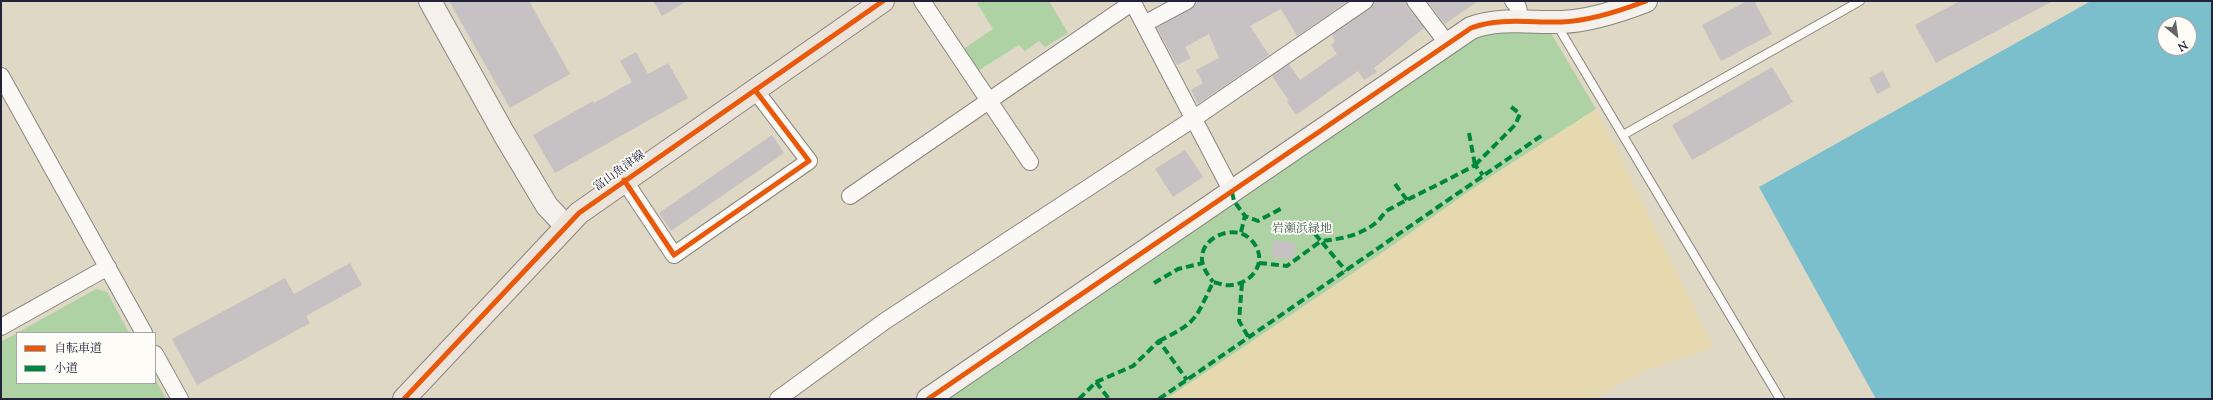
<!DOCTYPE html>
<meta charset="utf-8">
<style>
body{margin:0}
#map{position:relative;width:2213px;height:400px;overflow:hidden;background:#ded8c4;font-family:"Sorts Mill Goudy","Noto Serif JP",serif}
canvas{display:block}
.frame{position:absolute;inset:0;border:2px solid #22223b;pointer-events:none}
.legend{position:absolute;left:16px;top:332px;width:140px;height:52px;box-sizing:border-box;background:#fdfcf7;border:1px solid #a5a5ac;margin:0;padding:5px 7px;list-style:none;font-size:12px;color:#22223b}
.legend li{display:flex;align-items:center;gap:8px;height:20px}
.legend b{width:20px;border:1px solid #a5a5ac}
.north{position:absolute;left:2157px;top:16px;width:40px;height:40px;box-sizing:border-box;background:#fdfcf7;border:1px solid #a5a5ac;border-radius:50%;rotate:151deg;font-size:11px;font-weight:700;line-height:16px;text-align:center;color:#22223b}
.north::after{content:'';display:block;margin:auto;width:14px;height:18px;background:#64626b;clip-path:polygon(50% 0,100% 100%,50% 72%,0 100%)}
</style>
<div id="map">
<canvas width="2213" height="400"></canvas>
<div class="frame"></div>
<ul class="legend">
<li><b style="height:5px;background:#e8590c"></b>自転車道</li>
<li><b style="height:5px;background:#00873e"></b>小道</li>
</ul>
<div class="north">N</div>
</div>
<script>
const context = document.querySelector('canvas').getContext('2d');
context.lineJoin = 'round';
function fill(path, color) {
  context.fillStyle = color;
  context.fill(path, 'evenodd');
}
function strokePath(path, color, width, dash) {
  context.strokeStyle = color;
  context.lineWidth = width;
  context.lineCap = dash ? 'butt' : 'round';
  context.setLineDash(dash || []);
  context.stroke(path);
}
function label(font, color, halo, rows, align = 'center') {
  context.font = font + ' "Sorts Mill Goudy","Noto Serif JP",serif';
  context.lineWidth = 3.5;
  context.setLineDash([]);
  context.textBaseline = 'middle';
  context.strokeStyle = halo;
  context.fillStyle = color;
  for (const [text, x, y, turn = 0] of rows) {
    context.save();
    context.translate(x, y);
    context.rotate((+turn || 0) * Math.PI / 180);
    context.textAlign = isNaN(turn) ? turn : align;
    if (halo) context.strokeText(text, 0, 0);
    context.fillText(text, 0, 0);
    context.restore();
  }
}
fill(new Path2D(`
 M 981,1 L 1049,1 L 1068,33 L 1045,47 L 1039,41 L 1025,51 L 1019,45 L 976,72 L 962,50 L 993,29 L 977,3 Z
 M 1511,29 L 1549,30 L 1596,109 L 1493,175 L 1369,262 L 1167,399 L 938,399 L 1476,36 Z
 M 96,289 L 107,292 L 129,333 L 17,333 Z
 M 17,333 L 17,383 L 155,383 L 155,379 L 166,399 L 1,399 L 1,342 Z`), '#aed2a4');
fill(new Path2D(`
 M 1596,109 L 1714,347 L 1642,372 L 1593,399 L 1166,399 L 1340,283 L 1471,190 Z`), '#e7d9af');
fill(new Path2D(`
 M 2091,1 L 2212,1 L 2212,399 L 1876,399 L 1759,187 ZM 2165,24 L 2189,24 L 2189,48 L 2165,48 Z`), '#7bbecc');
fill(new Path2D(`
 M 449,1 L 529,1 L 570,74 L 510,108 Z
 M 653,1 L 687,1 L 662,16 Z
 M 1196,1 L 1348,1 L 1297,36 L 1281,9 L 1250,26 L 1269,55 L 1198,104 L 1191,90 L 1203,83 L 1196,70 L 1219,58 L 1209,34 L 1185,47 L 1191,58 L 1177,65 L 1157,28 L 1191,9 Z
 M 1374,1 L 1406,1 L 1407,7 L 1424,28 L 1374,68 L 1377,72 L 1364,80 L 1358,71 L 1296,115 L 1287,102 L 1289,101 L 1272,76 L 1289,64 L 1300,80 L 1337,54 L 1331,45 L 1335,42 L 1332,35 L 1370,9 Z
 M 1427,1 L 1478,1 L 1445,24 Z
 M 1747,1 L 1754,1 L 1772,34 L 1721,61 L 1702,25 Z
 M 1960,1 L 2053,1 L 1936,63 L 1915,25 Z
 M 636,52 L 648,74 L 668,63 L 688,98 L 555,173 L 533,135 L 593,101 L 594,103 L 632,82 L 620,61 Z
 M 1772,67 L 1793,102 L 1692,160 L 1672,125 Z
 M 1883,71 L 1891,87 L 1877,94 L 1869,78 Z
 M 772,135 L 784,153 L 671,231 L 659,213 Z
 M 1185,150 L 1203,177 L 1173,197 L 1155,169 Z
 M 1274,240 L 1296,243 L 1294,259 L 1272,257 Z
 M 350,263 L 362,285 L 306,316 L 310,323 L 197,385 L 172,339 L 285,278 L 294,294 Z`), '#c6c1c2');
const lane = new Path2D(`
 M 1557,25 L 1780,399
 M 1623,135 L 1860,1`);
const street = new Path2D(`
 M 922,1 L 1030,162
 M 1132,1 L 1232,192
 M 1415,1 L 1447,43
 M 1513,1 L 1518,7 L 1521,22
 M 1144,24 L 1187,1
 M 1,76 L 144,333
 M 624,180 L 674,255 L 809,161 L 755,90
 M 850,196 L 1133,2
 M 1,327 L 108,267
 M 155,354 L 180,399
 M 778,399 L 885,321 L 1193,119 L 1365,1`);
const secondary = new Path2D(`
 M 430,1 L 504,134 L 547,206 L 566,226
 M 928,399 L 1471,28 C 1499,17 1532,23 1562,22 C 1590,21 1620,11 1646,1`);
const primary = new Path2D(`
 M 404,399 L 579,213 L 883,1`);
strokePath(lane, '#898680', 10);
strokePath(street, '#898680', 18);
strokePath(secondary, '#898680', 24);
strokePath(primary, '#898680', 24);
strokePath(lane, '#faf9f6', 8);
strokePath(street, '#faf9f6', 16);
strokePath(secondary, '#f4f1ec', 22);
strokePath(primary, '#ece4db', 22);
strokePath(new Path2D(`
 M 1469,133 L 1475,165
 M 1475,165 L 1515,125 L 1520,114 L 1510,106
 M 1395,184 L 1407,200
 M 1232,192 L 1234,201 L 1245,216
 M 1241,232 L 1245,216 L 1258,221 L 1284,207
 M 1315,234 L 1321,241 C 1342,239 1362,235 1378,221 C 1382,217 1384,212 1388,210 C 1417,194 1447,181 1475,165 L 1483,175
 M 1259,263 L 1287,266 L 1321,241 L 1346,271
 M 1154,283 L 1178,269 L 1203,263
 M 1242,283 L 1239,321 L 1249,338
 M 1159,341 C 1197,322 1195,320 1213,282 C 1218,283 1225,286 1231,285 C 1256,283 1270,256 1249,238 C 1234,224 1200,237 1202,260 C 1203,269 1208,275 1213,282
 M 1096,382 L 1133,366 L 1159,341 L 1187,380
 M 1079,399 L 1096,382 L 1109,399
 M 1159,399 L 1544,134`), '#00873e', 4, [8, 4]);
strokePath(new Path2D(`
 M 624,180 L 674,255 L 809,161 L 755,90
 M 404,399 L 579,213 L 883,1
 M 928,399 L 1471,28 C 1499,17 1532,23 1562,22 C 1590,21 1620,11 1646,1`), '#e8590c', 5);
label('12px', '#22223b', '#fdfcf7', [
 ["富山魚津線",620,172,-36]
]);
label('12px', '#455e57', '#fdfcf7', [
 ["岩瀬浜緑地",1302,230]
]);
</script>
